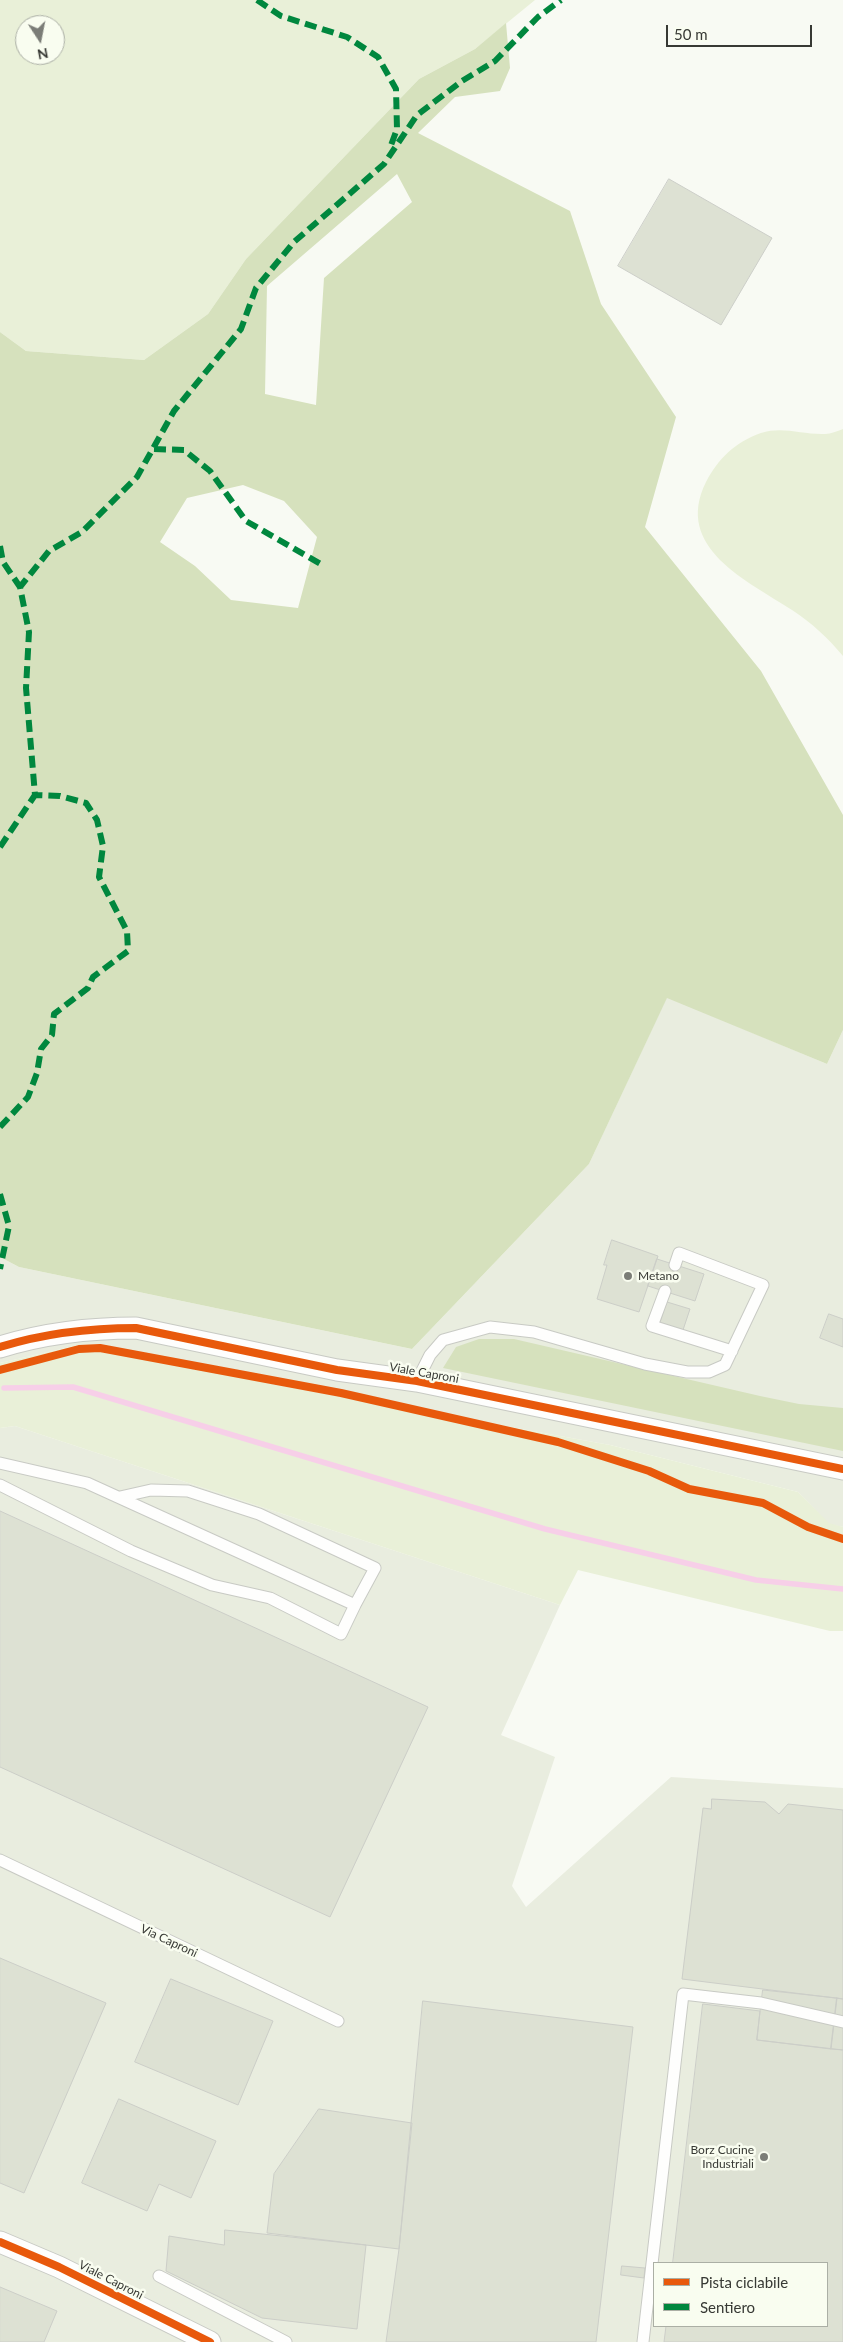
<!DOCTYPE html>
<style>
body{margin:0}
#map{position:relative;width:843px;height:2342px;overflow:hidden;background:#f8faf3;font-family:Lato,sans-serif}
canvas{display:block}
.legend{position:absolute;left:653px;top:2262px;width:175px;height:65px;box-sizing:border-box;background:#f9fdf0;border:1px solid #abafa5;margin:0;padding:6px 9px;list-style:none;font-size:15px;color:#373934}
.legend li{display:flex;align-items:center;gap:10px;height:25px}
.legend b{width:25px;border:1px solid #abafa5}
.north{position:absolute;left:15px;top:15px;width:50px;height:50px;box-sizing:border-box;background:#f9fdf0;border:1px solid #abafa5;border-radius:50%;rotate:169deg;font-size:14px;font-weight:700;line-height:20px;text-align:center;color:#373934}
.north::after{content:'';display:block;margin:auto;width:18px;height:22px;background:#7b7d77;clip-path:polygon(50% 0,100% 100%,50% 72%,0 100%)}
.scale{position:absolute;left:666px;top:25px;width:146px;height:22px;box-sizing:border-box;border:2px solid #373934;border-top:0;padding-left:6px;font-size:15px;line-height:18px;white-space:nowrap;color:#373934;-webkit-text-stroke:4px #f9fdf0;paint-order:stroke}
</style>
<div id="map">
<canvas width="843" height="2342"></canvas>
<ul class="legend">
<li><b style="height:6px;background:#e8590c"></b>Pista ciclabile</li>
<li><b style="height:6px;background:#00873e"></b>Sentiero</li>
</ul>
<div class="north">N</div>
<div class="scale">50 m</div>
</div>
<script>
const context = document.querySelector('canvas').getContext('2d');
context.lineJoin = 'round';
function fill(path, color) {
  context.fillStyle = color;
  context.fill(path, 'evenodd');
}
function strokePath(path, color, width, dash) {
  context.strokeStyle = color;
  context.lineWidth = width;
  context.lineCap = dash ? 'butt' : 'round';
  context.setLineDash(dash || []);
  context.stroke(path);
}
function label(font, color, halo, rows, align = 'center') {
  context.font = font + ' Lato,sans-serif';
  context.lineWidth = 5;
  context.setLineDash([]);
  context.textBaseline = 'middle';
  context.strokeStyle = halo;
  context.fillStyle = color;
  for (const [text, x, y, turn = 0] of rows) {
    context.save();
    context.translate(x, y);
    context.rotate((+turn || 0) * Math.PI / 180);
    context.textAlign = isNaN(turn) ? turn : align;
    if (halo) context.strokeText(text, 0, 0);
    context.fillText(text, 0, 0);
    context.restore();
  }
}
fill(new Path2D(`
 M 667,997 L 827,1064 L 843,1030 L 843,1527 L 829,1524 L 798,1492 L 610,1445 L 288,1387 L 79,1345 L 0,1363 L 0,1257 L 19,1267 L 412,1349 L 589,1164 Z
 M 15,1426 L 560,1605 L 501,1735 L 555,1757 L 512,1886 L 526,1907 L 671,1777 L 843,1788 L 843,2342 L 0,2342 L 0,1428 ZM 654,2263 L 827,2263 L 827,2326 L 654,2326 Z`), '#e9eddf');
fill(new Path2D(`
 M 0,0 L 535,0 L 475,49 L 419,79 L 246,259 L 208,314 L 144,360 L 26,351 L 0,332 ZM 25,25 L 55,25 L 55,55 L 25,55 Z
 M 843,429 L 843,656 C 828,638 812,623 792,610 C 748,581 673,548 706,482 C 718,459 735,442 761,433 C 783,426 803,435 825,434 C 831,434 837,431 843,429 Z
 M 79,1345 L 288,1387 L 610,1445 L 798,1492 L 829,1523 L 843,1527 L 843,1631 L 830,1631 L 578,1570 L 560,1605 L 15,1426 L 0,1428 L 0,1363 Z`), '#e9f0d8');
fill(new Path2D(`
 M 506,23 L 510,68 L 500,91 L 455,97 L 418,133 L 570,211 L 601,304 L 676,417 L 645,527 L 761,671 L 843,815 L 843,1030 L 827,1064 L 667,998 L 589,1164 L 412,1349 L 19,1267 L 0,1257 L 0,332 L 26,351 L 144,360 L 208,314 L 246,259 L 419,79 L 475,49 ZM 397,174 L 412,202 L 324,278 L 316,405 L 265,394 L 267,286 ZM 243,485 L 284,501 L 317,537 L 298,608 L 231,600 L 195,566 L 160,542 L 187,498 Z
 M 479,1339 L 514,1339 L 760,1396 L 799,1404 L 843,1408 L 843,1451 L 443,1368 L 456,1347 Z`), '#d6e1bd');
strokePath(new Path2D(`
 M 4,1388 L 73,1387 L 545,1529 L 756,1580 L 843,1589`), '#f7cfe8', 5.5);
const building = new Path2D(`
 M 669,179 L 772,238 L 721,325 L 618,266 Z
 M 612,1240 L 658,1256 L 639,1312 L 597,1299 L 607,1265 L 604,1265 Z
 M 657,1259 L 704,1274 L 695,1301 L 648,1286 Z
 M 667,1302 L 690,1309 L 683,1330 L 660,1324 Z
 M 829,1314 L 843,1319 L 843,1347 L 820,1338 Z
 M 0,1511 L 428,1707 L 330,1917 L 0,1767 Z
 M 712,1799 L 765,1802 L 779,1814 L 788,1804 L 843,1810 L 843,1999 L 682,1979 L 703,1808 L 711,1809 Z
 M 0,1958 L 106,2003 L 24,2193 L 0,2183 Z
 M 171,1979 L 273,2021 L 238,2105 L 135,2062 Z
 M 763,1990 L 837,1998 L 831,2049 L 757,2040 Z
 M 837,1998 L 843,1999 L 843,2050 L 831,2049 Z
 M 423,2001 L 633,2027 L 596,2342 L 386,2342 L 399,2249 Z
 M 703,2004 L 760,2011 L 757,2040 L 843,2050 L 843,2342 L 664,2342 L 666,2326 L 827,2326 L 827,2263 L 673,2263 Z
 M 119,2099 L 216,2141 L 191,2198 L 159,2184 L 147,2211 L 82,2183 Z
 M 319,2109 L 412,2123 L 399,2249 L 267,2233 L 274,2174 Z
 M 225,2230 L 366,2245 L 357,2329 L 262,2318 L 166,2271 L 169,2236 L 224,2245 Z
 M 622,2266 L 645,2268 L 644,2278 L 621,2275 Z
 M 0,2287 L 57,2311 L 44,2342 L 0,2342 Z`);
fill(building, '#dde1d3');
strokePath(building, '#cccec8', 1);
const service = new Path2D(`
 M 665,1291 L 652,1326 L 732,1351
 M 417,1381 L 430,1355 L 443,1340 L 490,1327 L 534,1332 L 645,1364 L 687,1372 L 709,1372 L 725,1365 L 763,1285 L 679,1253 L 675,1265
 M 0,1463 L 87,1483 L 355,1605 L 341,1634 L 270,1598 L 212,1585 L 131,1551 L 0,1485
 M 120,1497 L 151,1490 L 188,1491 L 259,1514 L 375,1568 L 355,1605
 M 0,1860 L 338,2021
 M 159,2276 L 286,2342
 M 643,2342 L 683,1994 L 761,2003 L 843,2022`);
const minor = new Path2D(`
 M 0,1347 C 45,1333 88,1328 136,1328 L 337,1370 L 417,1381 L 843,1469
 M 0,2242 L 59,2267 L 210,2342`);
strokePath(service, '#c8cac4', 13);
strokePath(minor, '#c8cac4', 23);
strokePath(service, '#fefefd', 11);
strokePath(minor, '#fefefd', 21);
strokePath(new Path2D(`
 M 257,0 L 281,16 L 347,37 L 378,57 L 396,89 L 397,129 L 390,148
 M 154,449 L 184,450 L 210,471 L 246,521 L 324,566
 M 0,546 L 3,562 L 20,587
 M 0,847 L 35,795 L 26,688 L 29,632 L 20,587 L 49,551 L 82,532 L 137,477 L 174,411 L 241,329 L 256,288 L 294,242 L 384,164 L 417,115 L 462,81 L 495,61 L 538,17 L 561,0
 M 0,1127 L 28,1097 L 37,1073 L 41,1049 L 52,1035 L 54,1014 L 88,988 L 93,977 L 128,951 L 127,931 L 99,877 L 103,846 L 97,820 L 86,803 L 60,796 L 35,795
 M 0,1194 L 9,1226 L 0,1269`), '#00873e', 6, [12, 6]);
strokePath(new Path2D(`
 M 0,1347 C 45,1333 88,1328 136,1328 L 337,1370 L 417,1381 L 843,1469
 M 0,1370 L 79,1349 L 100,1348 L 341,1393 L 558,1442 L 649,1471 L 689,1489 L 763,1503 L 808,1527 L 843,1539
 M 0,2242 L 59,2267 L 210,2342`), '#e8590c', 8);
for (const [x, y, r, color] of [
 [628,1276,5,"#7b7d77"],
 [764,2157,5,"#7b7d77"]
]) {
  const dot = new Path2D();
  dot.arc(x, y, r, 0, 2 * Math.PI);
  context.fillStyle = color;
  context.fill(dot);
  strokePath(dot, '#f9fdf0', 2);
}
label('12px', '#373934', '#f9fdf0', [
 ["Metano",638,1276],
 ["Borz Cucine",754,2150,"right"],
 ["Industriali",754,2164,"right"]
], 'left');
label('12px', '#373934', '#f9fdf0', [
 ["Viale Caproni",424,1373,10],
 ["Via Caproni",169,1941,25],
 ["Viale Caproni",111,2280,27]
]);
</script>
